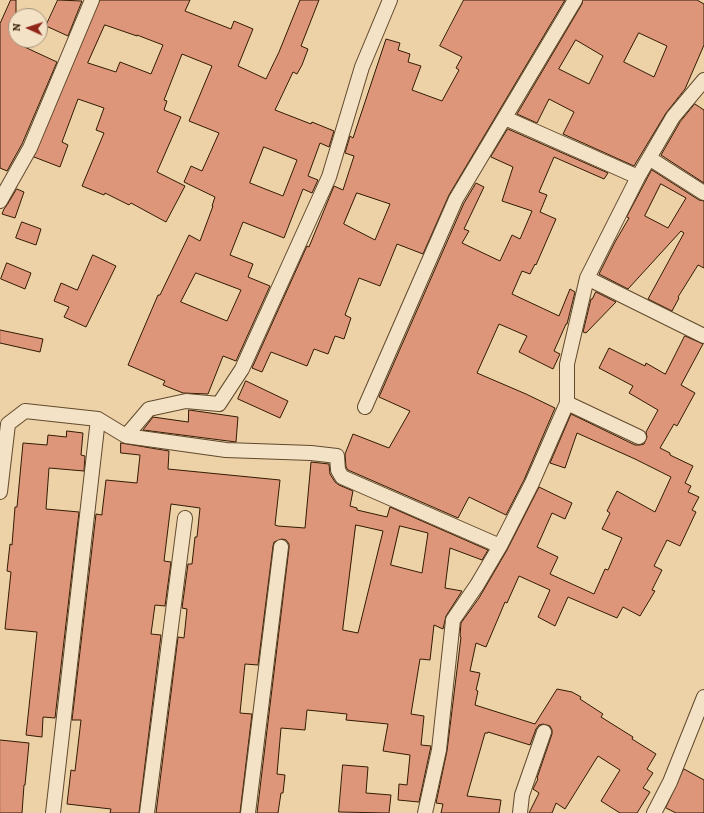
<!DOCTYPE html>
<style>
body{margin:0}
#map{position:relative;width:704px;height:813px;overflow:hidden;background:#edd2a8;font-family:Alegreya,serif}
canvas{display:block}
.north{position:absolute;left:8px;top:8px;width:40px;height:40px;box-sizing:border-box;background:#f3e2c6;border:1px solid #a69278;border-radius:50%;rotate:273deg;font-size:11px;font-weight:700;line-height:16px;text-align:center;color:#321b03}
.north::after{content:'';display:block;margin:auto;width:14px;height:18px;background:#8f2418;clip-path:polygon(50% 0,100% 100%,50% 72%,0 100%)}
</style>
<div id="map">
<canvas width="704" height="813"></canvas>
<div class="north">N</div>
</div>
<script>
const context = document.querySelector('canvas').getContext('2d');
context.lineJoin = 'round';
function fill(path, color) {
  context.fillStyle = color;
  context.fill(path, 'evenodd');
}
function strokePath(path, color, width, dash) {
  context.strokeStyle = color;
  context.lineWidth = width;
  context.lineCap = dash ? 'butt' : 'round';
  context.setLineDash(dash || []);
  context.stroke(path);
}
const building = new Path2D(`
 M 11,0 L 16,0 L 16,43 L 57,62 L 22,144 L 7,171 L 0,168 L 0,24 Z
 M 58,0 L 82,1 L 68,36 L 46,26 Z
 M 100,0 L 190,0 L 185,11 L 231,29 L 234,21 L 253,29 L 238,66 L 266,79 L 279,52 L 300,0 L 319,0 L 301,46 L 308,49 L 302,65 L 297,74 L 293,72 L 275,110 L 311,124 L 312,122 L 334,131 L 329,147 L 320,143 L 308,176 L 318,180 L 312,193 L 303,189 L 284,238 L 243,222 L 230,255 L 253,264 L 248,277 L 270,286 L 236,361 L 223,356 L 208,394 L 183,393 L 163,385 L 165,381 L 128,365 L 158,295 L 160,295 L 189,235 L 200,241 L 213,206 L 212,206 L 215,197 L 184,182 L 191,166 L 202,171 L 219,133 L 189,121 L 212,66 L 182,54 L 164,100 L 167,101 L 164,110 L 181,117 L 157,172 L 185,186 L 166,222 L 131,203 L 129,205 L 105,193 L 104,195 L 82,186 L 104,133 L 96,130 L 104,108 L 78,99 L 62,142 L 68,145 L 60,167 L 34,157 ZM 105,25 L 137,36 L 137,35 L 163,45 L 151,74 L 120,62 L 116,72 L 88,63 ZM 264,147 L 297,160 L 283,196 L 250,183 ZM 196,273 L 241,290 L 227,321 L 181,302 Z
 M 464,0 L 565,0 L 449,195 L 423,254 L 397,244 L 380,286 L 359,278 L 345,315 L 351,318 L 344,339 L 335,336 L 328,354 L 314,349 L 307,366 L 271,352 L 262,372 L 252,368 L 307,246 L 309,247 L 334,186 L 343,190 L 354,156 L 345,153 L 350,136 L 353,138 L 386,39 L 400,43 L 398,50 L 410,54 L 408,62 L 421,66 L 412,90 L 442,101 L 459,70 L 456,68 L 462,57 L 440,46 ZM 357,193 L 390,204 L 375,240 L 344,224 Z
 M 583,0 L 697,0 L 704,4 L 704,45 L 685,89 L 666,113 L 634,166 L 563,134 L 574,112 L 549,99 L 537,123 L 517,114 L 582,4 ZM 639,33 L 667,46 L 654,77 L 624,62 ZM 576,40 L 603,56 L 589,84 L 559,69 Z
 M 695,104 L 704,110 L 704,183 L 661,155 L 680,122 Z
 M 508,129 L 608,173 L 604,179 L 554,157 L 539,192 L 547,195 L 540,212 L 556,219 L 536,265 L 535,264 L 530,274 L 522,271 L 512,294 L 559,316 L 570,289 L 575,292 L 567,324 L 566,324 L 554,351 L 560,354 L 553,369 L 519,352 L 527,336 L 499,324 L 477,373 L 526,394 L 555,408 L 524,480 L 506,515 L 469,497 L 458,518 L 348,470 L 346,467 L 345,454 L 353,434 L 389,448 L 410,411 L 379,397 L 464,203 L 476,183 L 484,187 L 464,229 L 469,231 L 462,243 L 500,261 L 512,235 L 520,239 L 532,211 L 502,201 L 513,167 L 491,157 Z
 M 652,170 L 699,200 L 704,201 L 704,268 L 698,265 L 678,297 L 679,298 L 672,311 L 648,299 L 684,233 L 681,231 L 628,289 L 599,274 L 615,242 L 629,218 L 627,217 ZM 661,184 L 686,198 L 668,228 L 645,216 Z
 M 17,189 L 24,192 L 15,218 L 2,214 L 4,209 L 7,205 Z
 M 22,222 L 41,229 L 36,245 L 16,238 Z
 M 93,255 L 116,266 L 86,327 L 64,317 L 69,307 L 54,301 L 61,283 L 77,290 Z
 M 7,263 L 31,273 L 25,289 L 1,279 Z
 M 596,292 L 616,302 L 586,333 L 583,332 L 591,299 L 592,299 Z
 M 0,330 L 43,339 L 40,352 L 0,343 Z
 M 685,336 L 703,344 L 681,385 L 695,393 L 677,426 L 674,424 L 660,448 L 670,453 L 670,455 L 693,466 L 685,483 L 691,486 L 688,492 L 699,497 L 692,510 L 696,512 L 680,546 L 667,540 L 654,566 L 662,570 L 652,590 L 655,591 L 640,616 L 623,607 L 617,618 L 568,597 L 555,626 L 538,617 L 550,590 L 519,576 L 507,603 L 505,602 L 486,647 L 476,643 L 470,671 L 480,673 L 476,690 L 478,691 L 475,705 L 535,724 L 557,689 L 572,692 L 581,697 L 580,699 L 603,714 L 601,717 L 633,737 L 632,739 L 656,754 L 647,769 L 653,773 L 643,788 L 650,792 L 637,813 L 620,813 L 601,801 L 620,770 L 598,756 L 565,809 L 556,803 L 552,813 L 529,813 L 539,793 L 533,789 L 538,779 L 537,778 L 552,734 L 552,730 L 550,726 L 543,724 L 539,725 L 536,729 L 530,745 L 488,732 L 488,733 L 485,733 L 467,796 L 501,800 L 499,813 L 441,813 L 443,804 L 436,803 L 447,751 L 461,637 L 460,636 L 461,623 L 479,598 L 507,550 L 539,487 L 572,503 L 565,519 L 552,513 L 537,547 L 558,557 L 550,574 L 594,594 L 605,569 L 608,570 L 622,538 L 602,529 L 610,513 L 607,511 L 617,491 L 655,512 L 671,477 L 635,459 L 577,433 L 565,468 L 550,463 L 571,414 L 635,445 L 640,445 L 644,444 L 647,437 L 646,432 L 658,410 L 629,393 L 633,386 L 599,368 L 609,348 L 645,366 L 646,363 L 665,374 Z
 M 246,381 L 288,401 L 280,418 L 238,399 Z
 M 189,410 L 238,417 L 236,442 L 143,430 L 153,417 L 188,422 Z
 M 67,431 L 83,433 L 81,455 L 85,456 L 84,471 L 49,468 L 46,509 L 79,512 L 55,718 L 43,717 L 42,737 L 26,735 L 37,632 L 5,629 L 11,572 L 7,571 L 10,544 L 12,545 L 15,507 L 17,507 L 23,443 L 47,445 L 48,435 L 66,437 Z
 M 121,443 L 169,451 L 168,469 L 280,480 L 275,525 L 278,526 L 305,528 L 311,462 L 329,464 L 330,474 L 335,482 L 339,485 L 353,491 L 350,506 L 357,508 L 357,510 L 387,517 L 390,507 L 488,550 L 482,560 L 450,548 L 445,588 L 462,591 L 446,616 L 443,629 L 434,625 L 430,660 L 420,659 L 411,714 L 424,716 L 421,745 L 431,746 L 419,802 L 398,800 L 399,784 L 407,785 L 410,755 L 383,751 L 388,724 L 346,720 L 347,714 L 307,710 L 305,730 L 281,728 L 277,774 L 285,775 L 283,793 L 281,793 L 278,813 L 257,813 L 289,548 L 289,544 L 286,540 L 282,539 L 274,542 L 273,546 L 258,665 L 245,664 L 240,713 L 252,714 L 240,813 L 156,813 L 178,637 L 184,638 L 187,609 L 182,608 L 188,564 L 192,564 L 195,537 L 197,537 L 200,508 L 171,504 L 164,561 L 171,562 L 165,606 L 155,605 L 151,634 L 161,635 L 139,813 L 110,813 L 111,809 L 67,804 L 71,770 L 75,771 L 81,720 L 72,720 L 96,514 L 102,515 L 102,513 L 106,480 L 137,483 L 140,455 L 121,453 ZM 356,525 L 383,531 L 358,633 L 343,630 ZM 400,526 L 428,533 L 422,573 L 391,565 Z
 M 0,740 L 29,743 L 25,785 L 24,785 L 22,813 L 0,813 Z
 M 343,765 L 368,767 L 366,793 L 391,795 L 389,813 L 339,812 Z
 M 684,769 L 704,780 L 704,813 L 676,813 L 666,808 Z`);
fill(building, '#dd9679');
strokePath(building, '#321b03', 1);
const minor = new Path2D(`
 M 505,118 L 638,177
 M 649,158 L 704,193
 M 0,201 L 30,148 L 92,0
 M 587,278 L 704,336
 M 567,403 L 639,437
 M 365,407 L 456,199 L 575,0
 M 126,436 L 149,409 L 186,401 L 219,404 L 242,369 L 329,177 L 362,67 L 390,0
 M 0,492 L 8,424 L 25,411 L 98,419 L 126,436 L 226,450 L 311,453 L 337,456 L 338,470 L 342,477 L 500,546
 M 53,813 L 98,419
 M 147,813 L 185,518
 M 248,813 L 281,547
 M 425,813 L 439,750 L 453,620 L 477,585 L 500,546 L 532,483 L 567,403 L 567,364 L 587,278 L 638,177 L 673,117 L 704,80
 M 520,813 L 522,795 L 544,732
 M 654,813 L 670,782 L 704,697`);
strokePath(minor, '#61492c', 16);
strokePath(minor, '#f3e2c6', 14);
</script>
